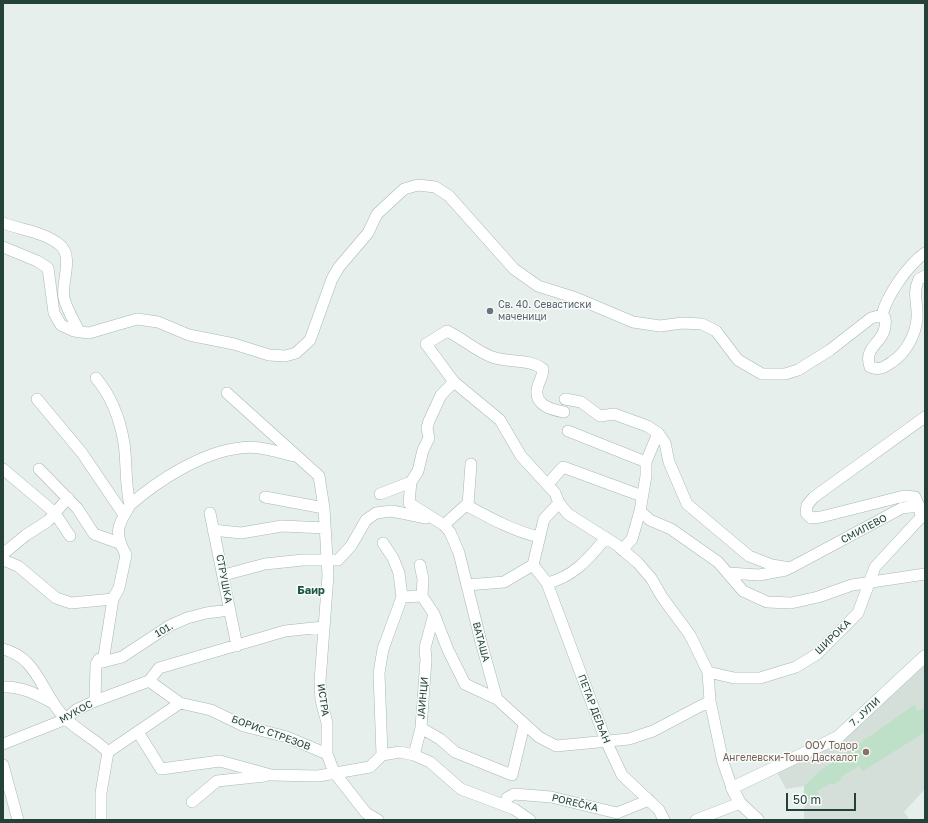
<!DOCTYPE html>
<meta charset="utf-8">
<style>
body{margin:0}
#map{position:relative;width:928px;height:823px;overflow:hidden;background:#e6efeb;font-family:"Golos Text",sans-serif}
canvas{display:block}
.frame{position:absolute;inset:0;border:4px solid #24423a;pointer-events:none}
.scale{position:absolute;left:786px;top:793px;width:70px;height:18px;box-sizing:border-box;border:2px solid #24423a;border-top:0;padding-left:5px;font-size:12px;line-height:14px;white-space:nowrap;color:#24423a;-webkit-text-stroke:3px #f7fbf9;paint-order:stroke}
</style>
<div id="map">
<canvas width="928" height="823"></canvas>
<div class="frame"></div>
<div class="scale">50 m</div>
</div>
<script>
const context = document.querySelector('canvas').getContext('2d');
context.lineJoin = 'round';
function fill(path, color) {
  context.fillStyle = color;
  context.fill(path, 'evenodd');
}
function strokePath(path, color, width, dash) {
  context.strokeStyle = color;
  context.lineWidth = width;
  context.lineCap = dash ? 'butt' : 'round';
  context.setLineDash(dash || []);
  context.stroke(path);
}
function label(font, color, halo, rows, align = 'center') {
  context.font = font + ' "Golos Text",sans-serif';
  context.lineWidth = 3;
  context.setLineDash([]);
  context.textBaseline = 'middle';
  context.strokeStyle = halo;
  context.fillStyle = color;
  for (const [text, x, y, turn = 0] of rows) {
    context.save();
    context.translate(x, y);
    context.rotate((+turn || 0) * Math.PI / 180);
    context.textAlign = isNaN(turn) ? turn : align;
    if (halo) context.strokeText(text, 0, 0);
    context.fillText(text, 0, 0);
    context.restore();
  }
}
fill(new Path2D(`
 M 925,659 L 925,789 L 904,812 L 910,820 L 804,820 L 804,786 L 786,789 L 774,767 L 838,737 Z`), '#d4dfda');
fill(new Path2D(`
 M 914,705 L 918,711 L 925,707 L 925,732 L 863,771 L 859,766 L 840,778 L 841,780 L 833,785 L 831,783 L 817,791 L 818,794 L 804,802 L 804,786 L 820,771 Z`), '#bfe0c8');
const street = new Path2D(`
 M 3,223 C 21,230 45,232 60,245 C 74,257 61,282 64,298 C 67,310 74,321 79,331
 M 3,247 L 37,261 L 48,268 L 54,313 L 61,325 L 74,331 L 89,333 L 137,319 L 158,322 L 189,335 L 234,344 L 269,355 L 285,356 L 296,353 L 310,340 L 332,279 L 339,267 L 368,233 L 377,214 L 404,189 L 418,185 L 435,187 L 449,196 L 514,269 L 538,286 L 576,298 L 633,322 L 660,326 L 682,323 L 702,324 L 716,331 L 738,360 L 762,374 L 785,374 L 798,370 L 830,350 L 871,318 L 882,315 L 885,318 C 889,343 862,344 870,367 C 879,371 885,367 892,362 C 906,353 916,334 917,318 C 918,302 912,294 919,279 L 925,276
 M 882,315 C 887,295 908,265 925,253
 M 454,382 L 441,395 L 429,421 L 427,428 L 429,438 L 423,450 L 418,471 L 411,482 L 409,503 L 444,525 L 450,532 L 459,553 L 481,642 L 497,699 L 539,737 L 556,746 L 629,739 L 653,731 L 710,701
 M 227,393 L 319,476 L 324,508 L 328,575 L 320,681 L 321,700 L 327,723 L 327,754 L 334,772 L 366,813 L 378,820
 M 37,399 L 82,453 L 124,515
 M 565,399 L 581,402 L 600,416 L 614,414 L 647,426 L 658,433 L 665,443 L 669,462 L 687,504 L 749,556 L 772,565 L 790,568 L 902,508 L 919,506 L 921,517
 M 564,412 C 553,410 535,406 537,390 C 538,382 543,377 543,369 C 527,358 509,363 492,357 C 476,351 462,338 447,331 L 426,344 L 454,382 L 500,420 L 521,456 L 555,493 L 559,503 L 568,514 L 617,545 L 638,563 L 651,578 L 662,597 L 690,635 L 708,672 L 710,701 L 723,762 L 732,788
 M 568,431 L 646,462 L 646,476 L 640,511 L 650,520 L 671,529 L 718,562 L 743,591 L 767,602 L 791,603 L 818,597 L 852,585 L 925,574
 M 646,462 L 658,433
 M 3,469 L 54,512 L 70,536
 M 39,469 L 77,508 L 94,534 L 119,543
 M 548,484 L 563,467 L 642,496
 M 380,494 L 411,482
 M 265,497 L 324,508
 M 130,505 C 158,480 203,452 240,448 C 258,445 277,452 295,456
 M 468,505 L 471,464
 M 919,506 L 915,497 L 904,496 L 821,517 L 811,518 L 806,513 L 807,505 L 814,497 L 925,417
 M 210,513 L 237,646
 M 444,525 L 466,505 C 490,518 513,531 539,537
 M 213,530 L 241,533 L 282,526 L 325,528
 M 622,550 L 632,539 L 640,511
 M 3,554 L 26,535 L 48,521 L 68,498
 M 3,560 L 18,566 L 56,598 L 71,603 L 113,599
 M 420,565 L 423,579 L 422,596
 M 533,565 L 547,583 C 574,577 589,558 606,538
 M 729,573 L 759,575 L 786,570
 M 224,575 L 265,564 L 303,560 L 338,560 L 351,546 L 366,520 L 376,513 L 392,511 L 426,518
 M 547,583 L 606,741 L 622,775 L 659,810 L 664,820
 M 467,585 L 504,582 L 533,565 L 544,519 L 559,503
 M 402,597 L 422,596 L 434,614 L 448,650 L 465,684 L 497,699
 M 3,649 C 39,658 41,694 65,718 C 78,731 95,739 108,752
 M 103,662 L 122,657 L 169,626 L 187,618 L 206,613 L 230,610
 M 708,672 L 734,678 L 760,678 L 796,667 L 817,654 L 858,613 L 875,567 L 925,513
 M 149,681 L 159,668 L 285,631 L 323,627
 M 149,681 L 180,703
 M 3,687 C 21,686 36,694 51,702
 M 95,701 L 96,664 L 99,659 L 103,662 L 113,599 L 119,588 L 126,555 C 114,533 117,526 130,505 C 125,485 127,464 124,443 C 120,419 111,396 96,378
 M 421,728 L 440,739 L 455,752 L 512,775 L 524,725
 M 138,732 L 161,769 L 220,761 L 271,775 L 318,776 L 370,767 L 382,755 L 400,752 L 414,755 L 430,762 L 461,789 L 514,809 L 530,820
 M 3,744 L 66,719 L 76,710 L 95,701 L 149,681
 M 382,755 L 379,673 L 383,649 L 402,597 L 399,573 L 393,558 L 383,543
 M 414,755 L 421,728 L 426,660 L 425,648 L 434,614
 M 3,765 L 18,820
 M 192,802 L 217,781 L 265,776
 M 505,805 L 507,798 L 514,794 L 551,797 L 617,813 L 649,800
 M 101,820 L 101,793 L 108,752 L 180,703 L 211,710 L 244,726 L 287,737 L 327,754
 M 696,820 L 740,803`);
const secondary = new Path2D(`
 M 758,820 L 740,803 L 732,788 L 838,737 L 925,656`);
strokePath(street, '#a8b8b2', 12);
strokePath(secondary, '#a4bbb3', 13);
strokePath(street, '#fff', 11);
strokePath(secondary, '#fff', 12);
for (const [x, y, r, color] of [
 [490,311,4,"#6b7280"],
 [866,752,4,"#8d6e63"]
]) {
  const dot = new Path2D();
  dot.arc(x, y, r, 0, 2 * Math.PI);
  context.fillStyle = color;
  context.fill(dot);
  strokePath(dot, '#f7fbf9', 1.5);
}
label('10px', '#5b616d', '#f7fbf9', [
 ["Св. 40. Севастиски",498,305],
 ["маченици",498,317]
], 'left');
label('10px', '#24423a', '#f7fbf9', [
 ["СМИЛЕВО",864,529,-28],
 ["СТРУШКА",224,579,79],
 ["101.",164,630,-31],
 ["ШИРОКА",833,637,-44],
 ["ВАТАША",481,642,75],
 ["ЈАИНЦИ",423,698,-85],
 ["ИСТРА",323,700,82],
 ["ПЕТАР ДЕЉАН",594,709,69],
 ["МУКОС",76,712,-29],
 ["7. ЈУЛИ",865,712,-43],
 ["БОРИС СТРЕЗОВ",271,733,20],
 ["POREČKA",575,803,13]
]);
label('10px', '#785e54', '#f7fbf9', [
 ["ООУ Тодор",858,746],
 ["Ангелевски-Тошо Даскалот",858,758]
], 'right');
label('bold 11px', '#1f5548', '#f7fbf9', [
 ["Баир",311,591]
]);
</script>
